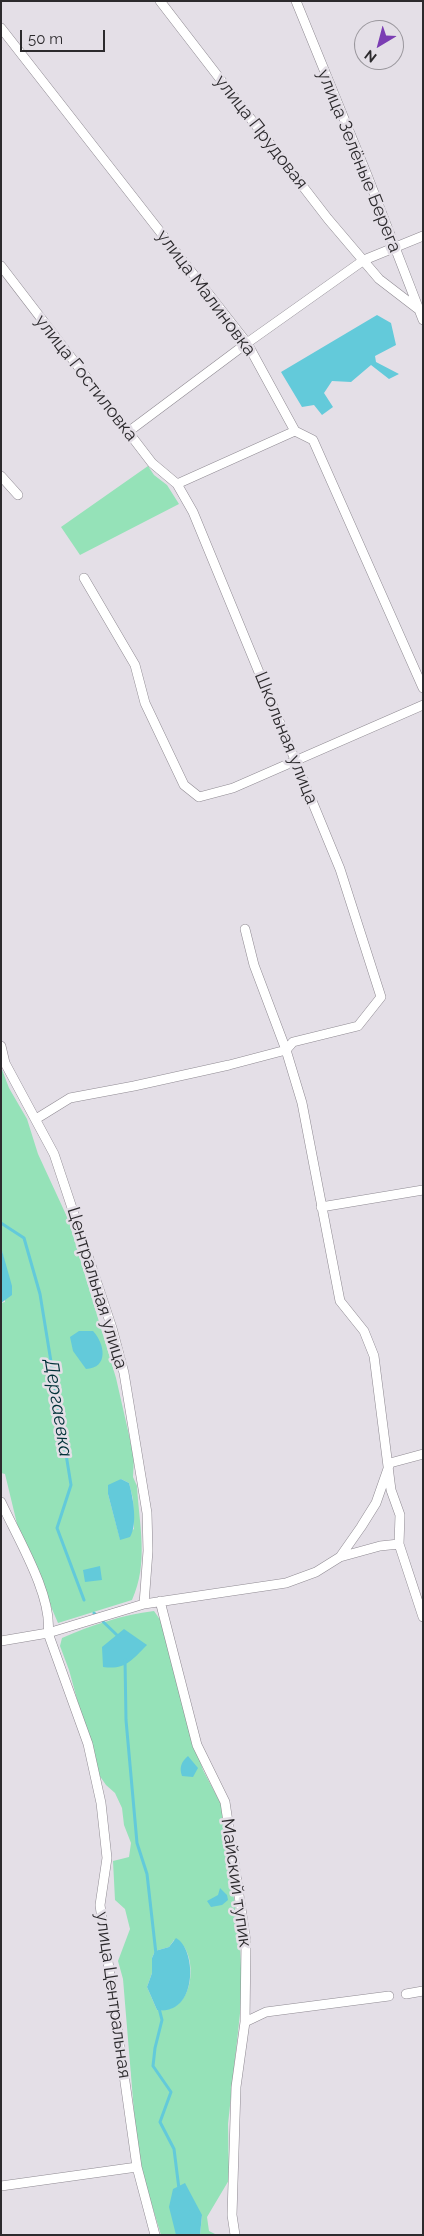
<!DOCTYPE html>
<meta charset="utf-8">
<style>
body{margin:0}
#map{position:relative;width:424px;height:2236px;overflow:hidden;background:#e4dfe7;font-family:Raleway,sans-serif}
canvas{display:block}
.frame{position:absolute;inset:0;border:2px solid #2c2a2d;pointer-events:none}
.north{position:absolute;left:354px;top:20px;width:50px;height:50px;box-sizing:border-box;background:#e4dfe7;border:1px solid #9a979d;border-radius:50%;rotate:217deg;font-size:14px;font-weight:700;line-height:20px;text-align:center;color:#2c2a2d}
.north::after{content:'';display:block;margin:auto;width:18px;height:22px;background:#7b3db3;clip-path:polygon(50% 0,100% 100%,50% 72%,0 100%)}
.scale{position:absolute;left:20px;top:30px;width:85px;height:22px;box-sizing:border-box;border:2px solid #2c2a2d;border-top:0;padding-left:6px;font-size:15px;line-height:18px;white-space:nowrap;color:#2c2a2d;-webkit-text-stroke:4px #e4dfe7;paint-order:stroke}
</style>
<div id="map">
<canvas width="424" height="2236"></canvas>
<div class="frame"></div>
<div class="north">N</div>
<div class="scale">50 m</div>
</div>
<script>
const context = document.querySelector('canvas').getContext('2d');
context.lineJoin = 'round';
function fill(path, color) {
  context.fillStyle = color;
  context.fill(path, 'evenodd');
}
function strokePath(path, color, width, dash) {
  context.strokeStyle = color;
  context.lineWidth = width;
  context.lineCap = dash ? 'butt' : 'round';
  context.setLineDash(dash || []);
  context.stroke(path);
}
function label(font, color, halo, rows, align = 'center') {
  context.font = font + ' Raleway,sans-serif';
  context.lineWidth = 5;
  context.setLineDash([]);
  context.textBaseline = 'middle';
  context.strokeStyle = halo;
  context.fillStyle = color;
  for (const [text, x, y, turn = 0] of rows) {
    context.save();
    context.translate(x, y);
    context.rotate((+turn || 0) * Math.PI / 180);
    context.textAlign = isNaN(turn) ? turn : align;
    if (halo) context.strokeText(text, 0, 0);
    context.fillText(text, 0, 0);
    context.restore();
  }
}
fill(new Path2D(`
 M 148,466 L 154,475 L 167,485 L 179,504 L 80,555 L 61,527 Z
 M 1,1067 L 9,1088 L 27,1119 L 38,1154 L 68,1219 L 116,1378 L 134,1457 L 133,1477 L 137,1486 C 139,1524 149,1563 132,1600 L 58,1623 L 19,1532 L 5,1474 L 1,1473 L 1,1303 L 5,1302 L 5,1264 L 1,1247 ZM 121,1479 L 129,1483 L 133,1499 L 134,1529 L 120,1539 L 108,1494 Z
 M 154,1611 L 161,1621 L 194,1742 L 203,1770 L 221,1804 L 240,1943 L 242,1995 L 228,2124 L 229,2180 L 207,2217 L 209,2231 L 217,2235 L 200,2235 L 202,2215 L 176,2235 L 161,2235 L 138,2160 L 123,1979 L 118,1961 L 130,1929 L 125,1909 L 115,1900 L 113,1861 L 129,1857 L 131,1843 L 124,1825 L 122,1808 L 115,1793 L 106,1785 L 97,1772 L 69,1670 L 60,1646 L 62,1638 C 92,1625 122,1615 154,1611 ZM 174,1940 C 179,1942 184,1945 186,1950 C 197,1972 189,2014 157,2010 L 147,1987 L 152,1973 L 152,1958 L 155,1951 L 169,1947 Z`), '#95e2b8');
fill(new Path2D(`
 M 377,315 L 391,323 L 396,345 L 375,356 L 376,362 L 399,374 L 389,379 L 371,365 L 351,382 L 332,381 L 324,393 L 333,407 L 322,415 L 314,405 L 302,407 L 281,372 Z
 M 1,1247 L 12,1286 L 12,1295 L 1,1303 Z
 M 79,1331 L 93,1331 C 105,1344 109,1368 86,1369 L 73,1351 L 70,1337 Z
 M 121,1479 L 129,1483 C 133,1497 138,1524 130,1537 L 120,1540 L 108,1494 L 108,1485 Z
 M 100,1566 L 102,1580 L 85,1582 L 83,1570 Z
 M 124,1629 L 147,1645 C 131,1661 125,1670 103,1667 L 102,1647 Z
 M 188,1756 L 198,1768 L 193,1777 L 182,1776 C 179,1768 181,1762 188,1756 Z
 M 220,1888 L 227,1895 L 228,1900 L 222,1905 L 211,1907 L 207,1901 L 218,1895 Z
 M 176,1938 C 197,1949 198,2016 157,2010 L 147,1987 L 152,1973 L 152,1958 L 155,1951 L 169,1947 Z
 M 185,2183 L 202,2215 L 200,2235 L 176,2235 L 169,2207 L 173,2189 Z`), '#63cada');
strokePath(new Path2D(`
 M 1,1223 L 24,1238 L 40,1294 L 71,1485 L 57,1528 L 84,1600
 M 94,1613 L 119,1637
 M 125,1660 L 126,1720 L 137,1843 L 147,1874 L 156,1954
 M 159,2008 L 162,2020 L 155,2048 L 153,2066 L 171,2092 L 160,2122 L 174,2149 L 179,2189`), '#63cada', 3);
const minor = new Path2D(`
 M 160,1 L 328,219 L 379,279 L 418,309
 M 296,1 L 367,175 L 423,320
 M 1,28 L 247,343 L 295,431 L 313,440 L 423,688
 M 1,266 L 152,463 L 177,484 L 193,512 L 340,869 L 381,997 L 358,1026 L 293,1042 L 286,1050 L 229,1065 L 134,1086 L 70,1098 L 36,1119
 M 128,432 L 247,343 L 364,260 L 423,236
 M 1,476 L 18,495
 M 177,484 L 295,431
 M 84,578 L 135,665 L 145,703 L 184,785 L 199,797 L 233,788 L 423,705
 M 245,929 L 254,965 L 286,1050 L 302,1103 L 340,1301 L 364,1331 L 374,1356 L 391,1490 L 400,1515 L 399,1544 L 423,1617
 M 1,1046 L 5,1063 L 54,1154 L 112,1328 L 124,1373 L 147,1513 L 148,1551 L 144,1604
 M 321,1207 L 423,1190
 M 1,1502 C 17,1537 53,1596 48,1633 L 88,1744 L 101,1803 L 107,1858 L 100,1905 L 137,2167 L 155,2235
 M 340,1557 L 380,1546 L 399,1544
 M 160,1601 L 197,1745 L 225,1802 L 246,1942 L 245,2022 L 236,2087 L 232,2215 L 235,2235
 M 1,1641 L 48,1633 L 144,1604 L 286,1583 L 316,1572 L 340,1557 L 361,1527 L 376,1503 L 390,1463 L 423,1454
 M 406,1994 L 423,1991
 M 245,2022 L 266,2012 L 389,1996
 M 1,2186 L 137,2167`);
strokePath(minor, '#8f8a92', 10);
strokePath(minor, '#fff', 9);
label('18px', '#2c2a2d', '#e4dfe7', [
 ["улица Прудовая",261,132,52],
 ["улица Зелёные Берега",359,161,68],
 ["улица Малиновка",206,293,53],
 ["улица Гостиловка",86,378,52],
 ["Школьная улица",286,738,68],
 ["Центральная улица",97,1288,73],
 ["Майский тупик",236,1883,82],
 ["улица Центральная",113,1995,82]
]);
label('italic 19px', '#003138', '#e4dfe7', [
 ["Дергаевка",58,1408,81]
]);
</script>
